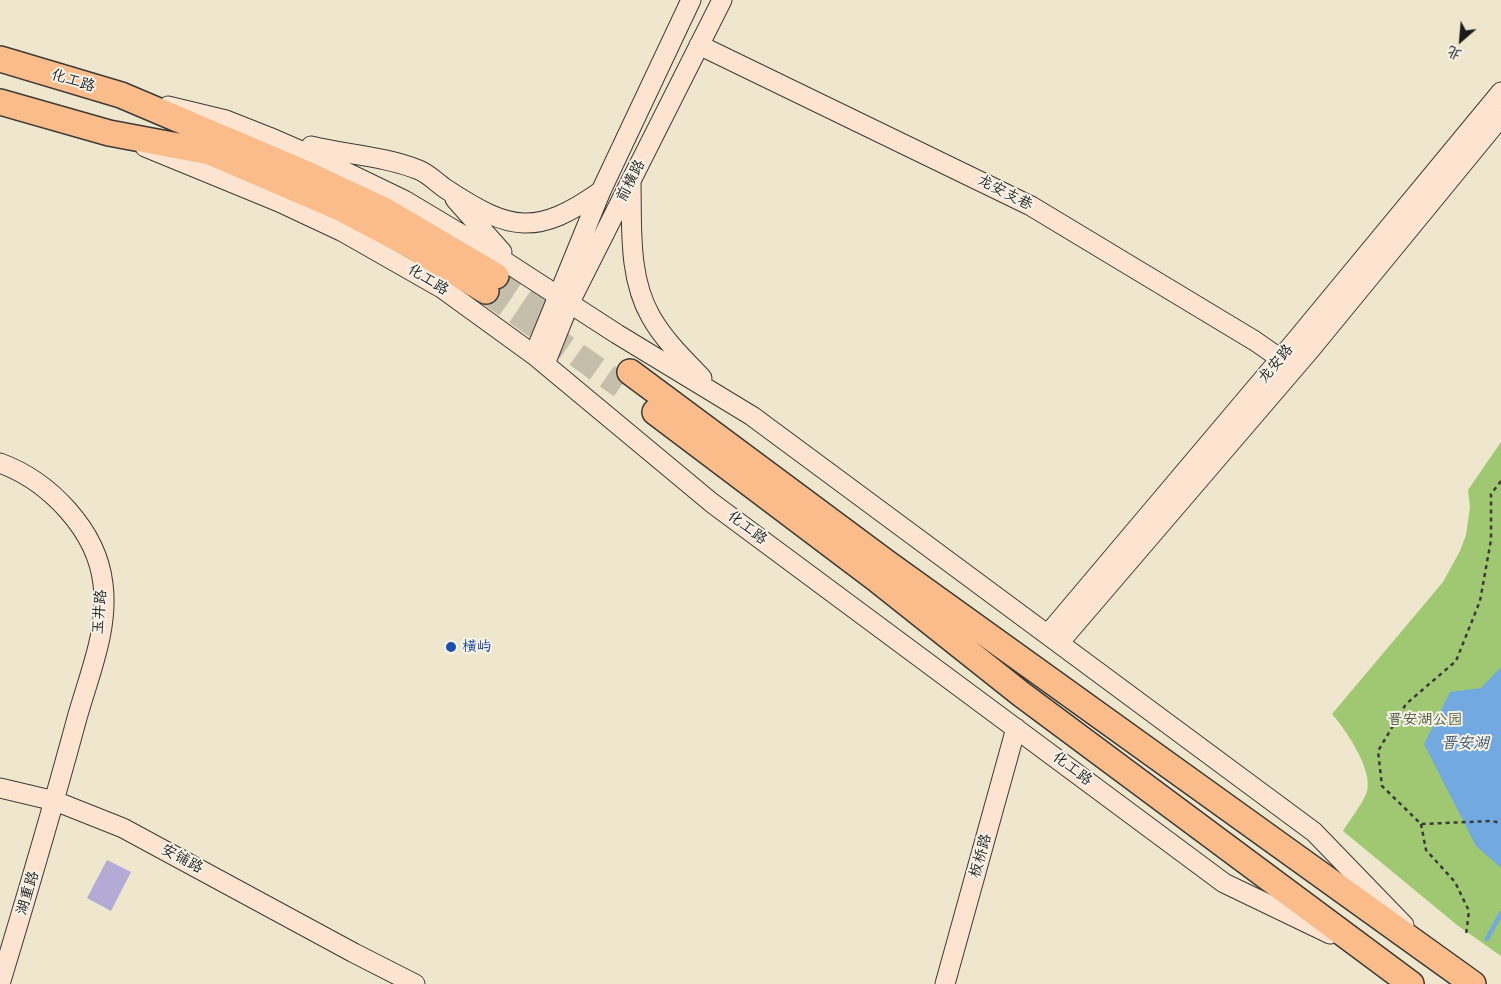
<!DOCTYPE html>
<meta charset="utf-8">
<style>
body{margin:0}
#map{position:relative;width:1501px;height:984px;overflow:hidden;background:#efe7cd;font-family:"Shantell Sans","LXGW WenKai TC",sans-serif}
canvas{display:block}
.north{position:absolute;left:1436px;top:15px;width:50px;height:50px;-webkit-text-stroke:4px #f7f3e8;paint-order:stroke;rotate:207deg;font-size:14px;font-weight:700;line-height:20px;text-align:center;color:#1c1c1c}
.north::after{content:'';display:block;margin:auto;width:18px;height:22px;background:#1c1c1c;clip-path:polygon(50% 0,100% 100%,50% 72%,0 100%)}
</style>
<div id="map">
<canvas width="1501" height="984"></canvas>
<div class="north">北</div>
</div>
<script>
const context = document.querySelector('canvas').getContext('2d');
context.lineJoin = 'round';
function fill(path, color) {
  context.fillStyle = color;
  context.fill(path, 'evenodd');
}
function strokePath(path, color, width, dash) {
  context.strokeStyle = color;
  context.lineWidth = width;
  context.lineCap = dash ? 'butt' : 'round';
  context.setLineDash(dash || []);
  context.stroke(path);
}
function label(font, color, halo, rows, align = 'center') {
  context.font = font + ' "Shantell Sans","LXGW WenKai TC",sans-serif';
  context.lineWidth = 4;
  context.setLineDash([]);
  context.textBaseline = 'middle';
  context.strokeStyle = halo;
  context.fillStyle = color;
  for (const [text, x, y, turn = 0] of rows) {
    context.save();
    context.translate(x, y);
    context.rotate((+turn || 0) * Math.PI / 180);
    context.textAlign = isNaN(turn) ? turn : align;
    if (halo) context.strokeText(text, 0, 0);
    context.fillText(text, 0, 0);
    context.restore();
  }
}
fill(new Path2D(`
 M 1501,442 L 1501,956 L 1457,925 L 1343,831 C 1349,821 1364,802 1367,791 C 1373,769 1345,729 1332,714 L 1443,582 L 1460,551 L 1466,535 L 1470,507 L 1468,490 Z`), '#a0c873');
fill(new Path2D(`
 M 1501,667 L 1501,868 L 1476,846 L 1424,744 L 1450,692 L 1481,688 Z`), '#71a9e0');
strokePath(new Path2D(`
 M 1487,939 L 1501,913`), '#71a9e0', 4.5);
fill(new Path2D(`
 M 107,860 L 131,872 L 111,911 L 87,898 Z`), '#b4aad6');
strokePath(new Path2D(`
 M 496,276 L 569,328
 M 486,291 L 621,386`), '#c5beaa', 25, [25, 12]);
const secondary = new Path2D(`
 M 699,45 L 1031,206 L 1255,341 L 1291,366
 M 168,106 L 226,120 L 269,137 L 315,157 L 404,200 L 481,246 L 617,334 L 752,416 L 1314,832 L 1404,925
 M 311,146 C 347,155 384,156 419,170 C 429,174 437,183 446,189 C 511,232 537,236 601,191
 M 145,147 L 279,202 L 343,232 L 443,289 L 534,355 L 712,503 L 1224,883 L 1330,934
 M 631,183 C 632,227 628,277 651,317 C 664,340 684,359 702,378
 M 455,199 L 502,252
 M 534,355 L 601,191 L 691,0
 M 545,364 L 569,304 L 722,0
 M 0,463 C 49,481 97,530 103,584 C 109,629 89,675 77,718 C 53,807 27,895 0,984
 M 1048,634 L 1297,339 L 1501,92
 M 1059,643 L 1310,350 L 1501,117
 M 0,788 L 55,801 L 123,828 L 354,953 L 415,984
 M 945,984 L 1016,728`);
const highway = new Path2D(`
 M 0,59 L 121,95 L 307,174 L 384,210 L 496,276
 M 0,102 L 109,133 L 210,152 L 340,208 L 412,246 L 486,291
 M 630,372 L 887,563 L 1473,984
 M 655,412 L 875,578 L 1021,694 L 1411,984`);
strokePath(secondary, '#3c3a37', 21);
strokePath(highway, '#3c3a37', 28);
strokePath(new Path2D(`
 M 1501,481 L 1491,494 L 1491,540 L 1480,601 L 1456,661 L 1406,704 L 1378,751 L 1382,786 L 1421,824 L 1492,821 L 1501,823
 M 1421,824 L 1426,850 L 1455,882 L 1469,911 L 1466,935`), '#3c3a37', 2.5, [4, 4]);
strokePath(secondary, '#fde4d0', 19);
strokePath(highway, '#f9bc8a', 25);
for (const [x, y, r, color] of [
 [451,647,6,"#1a4fb4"]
]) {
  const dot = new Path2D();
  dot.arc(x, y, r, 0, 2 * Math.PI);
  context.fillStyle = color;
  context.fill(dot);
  strokePath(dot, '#f7f3e8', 2);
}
label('15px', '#1c1c1c', '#f7f3e8', [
 ["化工路",73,81,17],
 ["前横路",631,181,-63],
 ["龙安支巷",1005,193,27],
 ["化工路",428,280,32],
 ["龙安路",1276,364,-50],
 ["化工路",747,528,37],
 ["玉井路",100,612,-85],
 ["化工路",1072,769,37],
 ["板桥路",981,856,-74],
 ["安铺路",182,859,28],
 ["湖重路",28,893,-73]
]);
label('15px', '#164399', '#f7f3e8', [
 ["横屿",462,647]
], 'left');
label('15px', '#4a583a', '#f7f3e8', [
 ["晋安湖公园",1425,720]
]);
label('italic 16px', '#3e546a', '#f7f3e8', [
 ["晋安湖",1465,744]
]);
</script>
